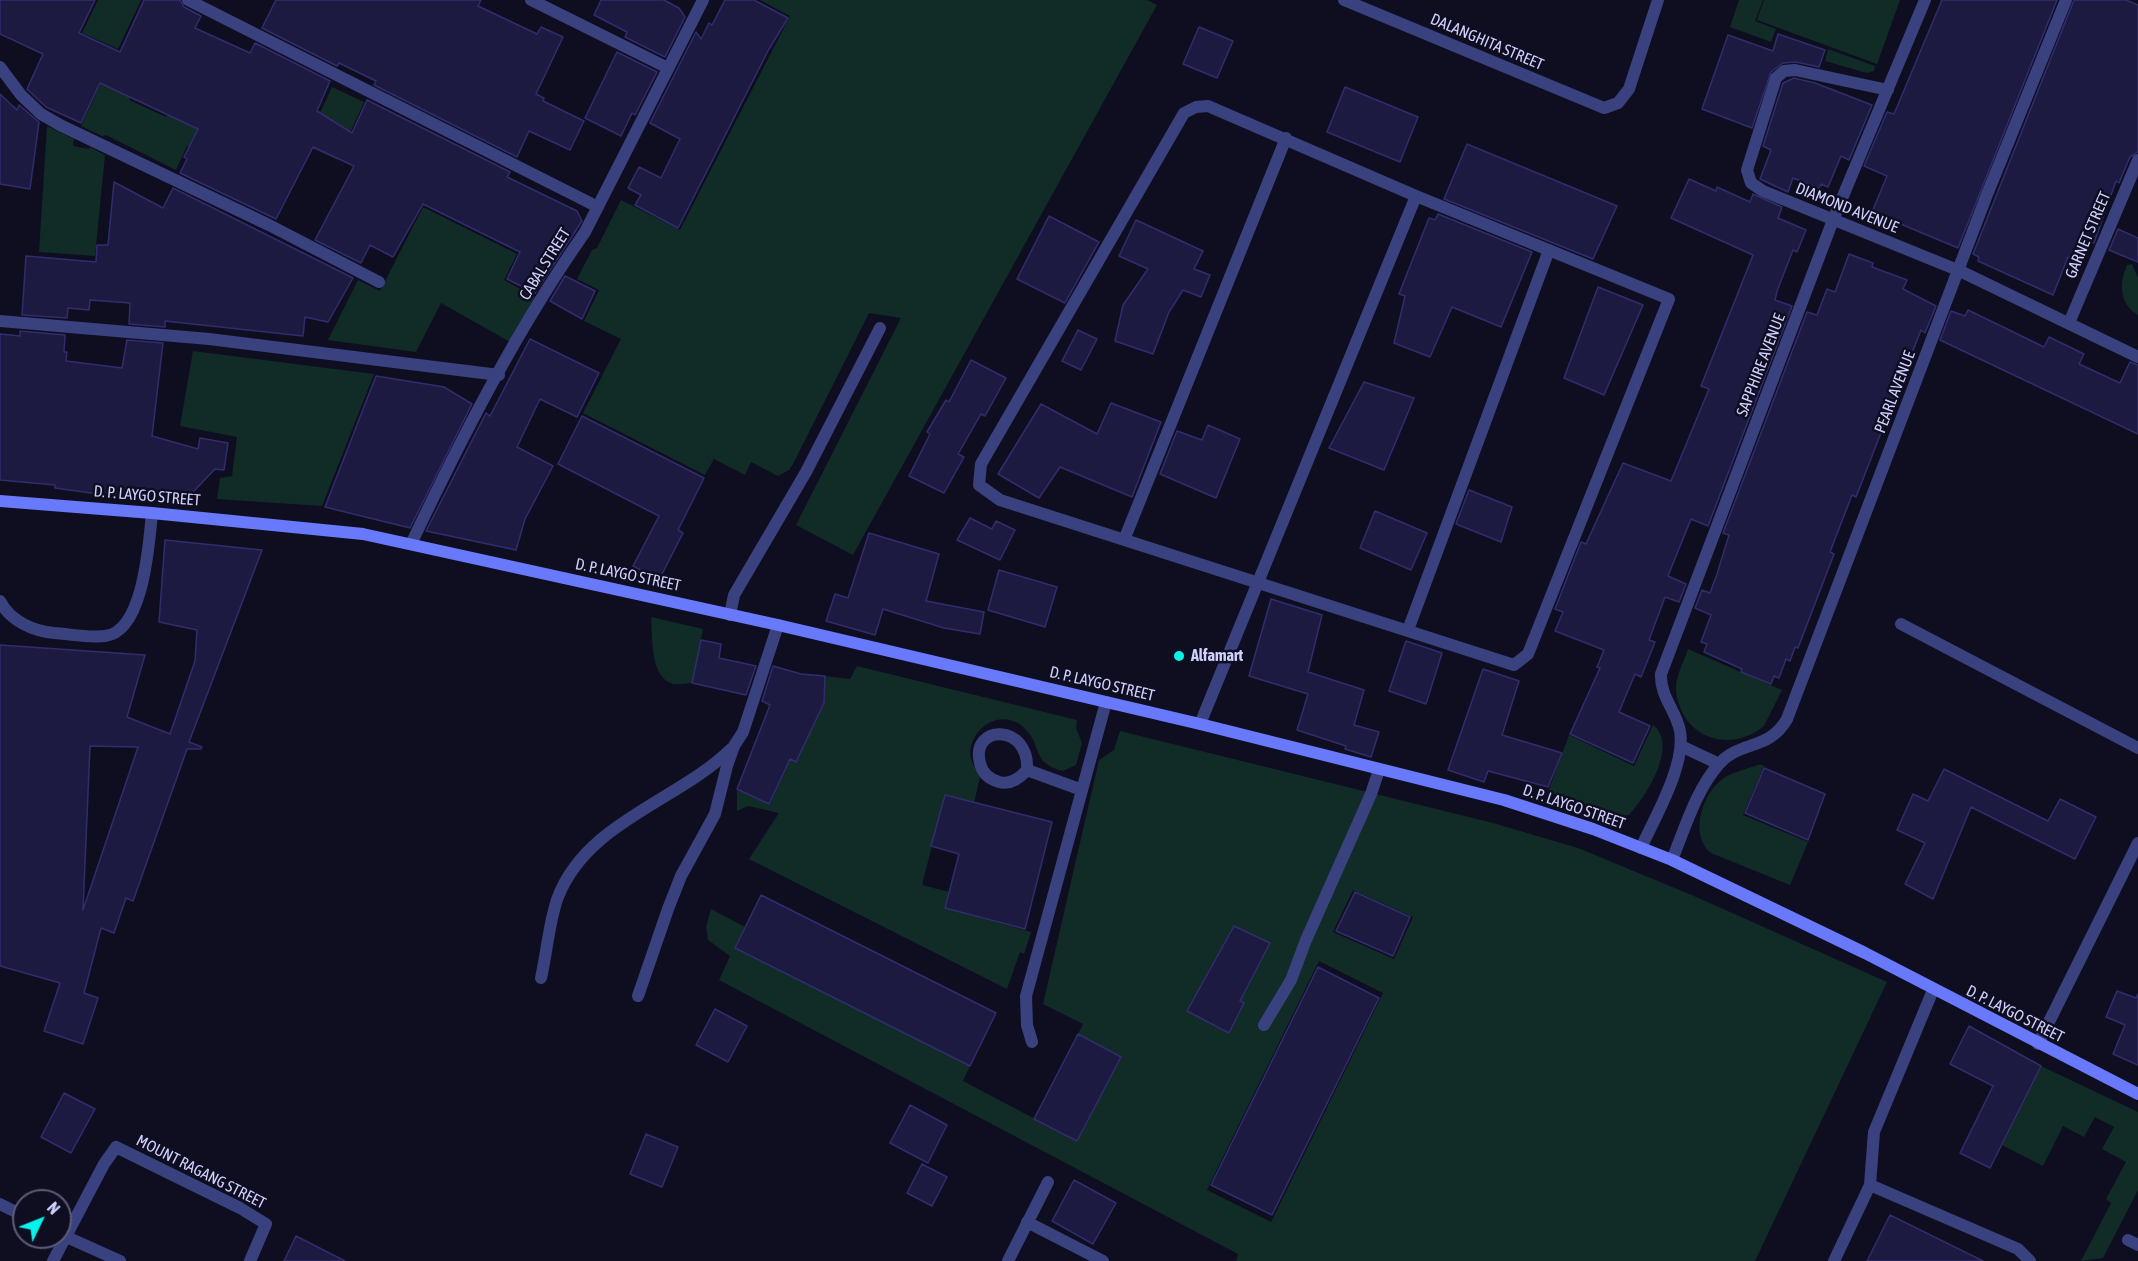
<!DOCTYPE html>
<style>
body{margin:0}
#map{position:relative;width:2138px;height:1261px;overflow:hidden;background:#0f0e21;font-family:"Asap Condensed",sans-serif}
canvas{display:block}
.north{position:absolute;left:12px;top:1189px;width:60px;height:60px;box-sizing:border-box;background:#0f0e21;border:2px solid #5c5c79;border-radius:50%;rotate:47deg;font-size:16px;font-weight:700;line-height:24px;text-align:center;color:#cfd0fe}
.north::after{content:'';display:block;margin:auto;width:21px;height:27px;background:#06f3ec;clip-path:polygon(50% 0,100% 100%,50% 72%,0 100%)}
</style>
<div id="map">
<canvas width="2138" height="1261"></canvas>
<div class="north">N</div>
</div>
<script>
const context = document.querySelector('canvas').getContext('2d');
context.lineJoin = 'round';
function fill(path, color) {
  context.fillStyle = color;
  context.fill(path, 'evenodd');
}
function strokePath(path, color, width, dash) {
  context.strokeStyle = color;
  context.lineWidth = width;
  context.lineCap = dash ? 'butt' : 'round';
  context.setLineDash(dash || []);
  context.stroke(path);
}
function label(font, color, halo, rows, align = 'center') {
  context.font = font + ' "Asap Condensed",sans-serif';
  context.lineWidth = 5;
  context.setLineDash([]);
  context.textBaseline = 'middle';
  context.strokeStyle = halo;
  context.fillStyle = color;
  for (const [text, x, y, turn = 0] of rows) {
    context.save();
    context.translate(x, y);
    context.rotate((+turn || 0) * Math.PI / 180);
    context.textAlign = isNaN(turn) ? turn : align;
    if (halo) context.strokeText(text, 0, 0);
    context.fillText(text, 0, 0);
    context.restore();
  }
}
fill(new Path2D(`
 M 98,0 L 141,0 L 118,49 L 82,33 Z
 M 760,0 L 1147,0 L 1157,5 L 853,555 L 796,525 L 901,318 L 869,313 L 793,464 L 789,470 L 778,476 L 751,462 L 745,475 L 714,459 L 705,475 L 583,413 L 621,339 L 584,321 L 599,290 L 577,279 L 592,250 L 597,248 L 621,200 L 680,230 L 790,16 Z
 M 1739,0 L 1763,0 L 1755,21 L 1776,29 L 1771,42 L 1730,27 Z
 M 1764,0 L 1900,0 L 1877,64 L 1757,20 Z
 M 1828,49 L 1875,66 L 1874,71 L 1867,73 L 1825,61 Z
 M 115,53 L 136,85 L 129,100 L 166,117 L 176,95 L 209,114 L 192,148 L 187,146 L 176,170 L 106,135 L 102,136 L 81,126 Z
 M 332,87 L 364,102 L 338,160 L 305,145 Z
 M 47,126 L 74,139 L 73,146 L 89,149 L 90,147 L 105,155 L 95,256 L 39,252 Z
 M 423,207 L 517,254 L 504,280 L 535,297 L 510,342 L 441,303 L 416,352 L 328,340 L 358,280 L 380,291 Z
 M 2132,264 L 2138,278 L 2138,315 C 2119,304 2119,282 2127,265 Z
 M 193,351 L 374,374 L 322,506 L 217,499 L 220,478 L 232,476 L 237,437 L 180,426 Z
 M 651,617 L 703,629 L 692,683 C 687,683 678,685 673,684 C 649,677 653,636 651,617 Z
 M 1688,649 L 1782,690 L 1764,726 C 1729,755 1680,737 1676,690 C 1675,677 1684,662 1688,649 Z
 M 857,666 L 1077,720 L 1076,728 L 1082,743 L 1076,765 L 1063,771 C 1056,769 1049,767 1043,761 C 1036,752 1036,741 1028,732 C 1010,709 979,719 971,746 C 968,757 974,767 980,777 L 974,803 L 945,795 L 922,885 L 949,892 L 945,908 L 1031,932 L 1024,954 L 1020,952 L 1007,989 L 749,859 L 779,813 L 748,806 L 737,811 L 737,789 L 770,804 L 785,770 L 752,753 L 754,742 L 796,761 L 824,704 L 825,676 L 850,679 Z
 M 1653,725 C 1679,745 1646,797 1629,815 L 1616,816 L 1548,792 L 1569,735 L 1634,766 Z
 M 1120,731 L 1493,823 L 1578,848 L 1694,896 L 1887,982 L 1755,1261 L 1236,1261 L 1238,1254 L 719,980 L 730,956 L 708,940 L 706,927 L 711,909 L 745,927 L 735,948 L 970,1066 L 963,1081 L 1077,1141 L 1121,1057 L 1078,1034 L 1083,1024 L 1043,1004 L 1099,760 L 1114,750 ZM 1353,890 L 1413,917 L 1394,959 L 1333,932 ZM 1319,961 L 1383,993 L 1271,1222 L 1207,1190 Z
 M 1758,765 L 1764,765 L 1743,815 L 1808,842 L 1790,885 L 1711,853 C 1690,837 1701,797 1719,782 C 1730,772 1744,770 1758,765 Z
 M 2041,1066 L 2138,1112 L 2138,1190 L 2103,1258 L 2081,1261 L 2111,1203 L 2106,1199 L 2126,1162 L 2102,1149 L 2114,1127 L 2095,1117 L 2084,1137 L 2063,1126 L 2043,1166 L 2002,1145 Z`), '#112b27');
const building = new Path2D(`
 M 0,0 L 95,0 L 79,33 L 120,52 L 144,0 L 180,0 L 184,7 L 201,16 L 195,28 L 250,53 L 255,43 L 330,81 L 317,111 L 352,133 L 367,100 L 510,172 L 507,177 L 577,211 L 582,221 L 535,293 L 507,279 L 520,252 L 423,204 L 393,257 L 370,245 L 361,263 L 315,240 L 354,166 L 313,147 L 276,219 L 180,173 L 187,159 L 184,157 L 198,129 L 100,83 L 81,123 L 46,107 L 27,89 L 43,54 L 0,34 Z
 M 276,0 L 481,0 L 478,6 L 537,34 L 541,27 L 563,37 L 536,94 L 544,98 L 543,101 L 584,121 L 570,150 L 529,131 L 517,157 L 374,85 L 376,81 L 339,63 L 337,66 L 262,28 Z
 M 601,0 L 664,0 L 679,8 L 685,17 L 665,57 L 625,37 L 627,32 L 594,15 Z
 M 725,0 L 754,0 L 788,18 L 769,49 L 678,228 L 635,205 L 641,195 L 628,188 L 639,167 L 661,178 L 680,139 L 650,123 L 696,32 L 701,39 L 709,23 L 712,25 Z
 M 1942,0 L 2057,0 L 1958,248 L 1872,212 L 1887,176 L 1864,166 L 1887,112 L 1894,114 Z
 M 2074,0 L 2126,0 L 2138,5 L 2138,152 L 2130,157 L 2119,183 L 2116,181 L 2094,243 L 2088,243 L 2081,262 L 2068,257 L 2053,295 L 1978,261 L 1979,257 L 1973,254 Z
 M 1199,27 L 1233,41 L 1217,78 L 1183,64 Z
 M 1778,34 L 1825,50 L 1819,67 L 1796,62 L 1783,63 L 1771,72 L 1752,128 L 1702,109 L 1728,35 L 1773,51 Z
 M 617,52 L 657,72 L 635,115 L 632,113 L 621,136 L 585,118 Z
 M 1794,78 L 1815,83 L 1872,105 L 1849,160 L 1841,156 L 1828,187 L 1821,184 L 1819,188 L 1793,178 L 1788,192 L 1760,179 L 1771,150 L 1763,146 L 1783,83 Z
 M 1345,87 L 1418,117 L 1400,162 L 1327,132 Z
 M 0,94 L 17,110 L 19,105 L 39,122 L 30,189 L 0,184 Z
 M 1467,144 L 1617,206 L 1593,259 L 1444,199 Z
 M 1689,179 L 1716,191 L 1717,187 L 1750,202 L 1753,194 L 1782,207 L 1778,218 L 1806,230 L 1797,252 L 1793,250 L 1777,291 L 1775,300 L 1792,306 L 1708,526 L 1691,519 L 1668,576 L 1686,584 L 1679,602 L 1665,597 L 1649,640 L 1655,642 L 1641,677 L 1635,674 L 1619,712 L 1650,726 L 1633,763 L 1570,734 L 1600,668 L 1597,667 L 1604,650 L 1555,631 L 1563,612 L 1555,609 L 1581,542 L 1586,544 L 1623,463 L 1671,481 L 1709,389 L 1701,386 L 1753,255 L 1671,218 Z
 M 114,182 L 163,208 L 173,188 L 353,278 L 328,322 L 305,317 L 303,336 L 165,321 L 165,327 L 129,324 L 130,303 L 90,300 L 89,310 L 68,308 L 67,318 L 22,315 L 26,256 L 96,262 L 97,245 L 108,245 Z
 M 1438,214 L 1532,252 L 1501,327 L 1452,307 L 1430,357 L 1394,343 L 1405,296 L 1399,294 L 1429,218 L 1435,220 Z
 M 1049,216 L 1099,242 L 1065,303 L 1017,279 Z
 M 1136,220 L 1203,251 L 1194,269 L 1210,275 L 1201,297 L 1183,290 L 1169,312 L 1153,354 L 1115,341 L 1123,305 L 1148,269 L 1119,256 Z
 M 2118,229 L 2138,238 L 2138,262 L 2109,250 Z
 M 1849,254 L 1873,263 L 1872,267 L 1907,280 L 1903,289 L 1936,306 L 1925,333 L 1921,330 L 1856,497 L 1852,495 L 1830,552 L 1834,554 L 1798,648 L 1795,647 L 1790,661 L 1786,659 L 1779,678 L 1774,676 L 1771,684 L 1741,672 L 1742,669 L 1704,652 L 1707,644 L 1701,642 L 1711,615 L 1695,608 L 1702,590 L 1710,593 L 1717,574 L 1729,535 L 1723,533 L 1807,312 L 1817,315 L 1827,289 L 1835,292 Z
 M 565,276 L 595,291 L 582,319 L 550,301 Z
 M 1598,287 L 1643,305 L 1604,395 L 1564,378 Z
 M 1968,310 L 2044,347 L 2049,337 L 2084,354 L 2079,364 L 2120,383 L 2130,362 L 2138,365 L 2138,434 L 1940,340 L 1951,311 L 1965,316 Z
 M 1078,330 L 1097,339 L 1081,370 L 1062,361 Z
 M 20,331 L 65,335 L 64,352 L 67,352 L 66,361 L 122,368 L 127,340 L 163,343 L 152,436 L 198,449 L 200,438 L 228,443 L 224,470 L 215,469 L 194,491 L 193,499 L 148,496 L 148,501 L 55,488 L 55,485 L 0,480 L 0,334 L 20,336 Z
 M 530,339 L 599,373 L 577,417 L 540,399 L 517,447 L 553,466 L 525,519 L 516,550 L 426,531 L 486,413 L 490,416 Z
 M 971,360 L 1006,378 L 985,416 L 981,414 L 958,454 L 964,457 L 944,493 L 909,476 L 930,434 L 927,432 L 946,400 L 949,402 Z
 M 376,376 L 444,387 L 472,404 L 410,528 L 325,507 Z
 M 1364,382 L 1414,398 L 1384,470 L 1329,448 Z
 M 1111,403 L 1161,422 L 1132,497 L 1060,467 L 1039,498 L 998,474 L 1041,404 L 1097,434 Z
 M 582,416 L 704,478 L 678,530 L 683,533 L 659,580 L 633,566 L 659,516 L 558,464 Z
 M 1208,425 L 1240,439 L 1216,498 L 1160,474 L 1177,431 L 1202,440 Z
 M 1469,490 L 1512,507 L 1501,542 L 1456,524 Z
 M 1375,511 L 1427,533 L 1411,570 L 1360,548 Z
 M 970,518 L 992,529 L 996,521 L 1015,530 L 1000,560 L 957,540 Z
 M 869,533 L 939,554 L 926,601 L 984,612 L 980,634 L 944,628 L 883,609 L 875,635 L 826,621 L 835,594 L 848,598 Z
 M 165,540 L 262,550 L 189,742 L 202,747 L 201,749 L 187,749 L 133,901 L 126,898 L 114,933 L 101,928 L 84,993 L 98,998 L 83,1044 L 44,1031 L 60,983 L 0,966 L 0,645 L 145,655 L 127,717 L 170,734 L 195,661 L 197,630 L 159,622 ZM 90,746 L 138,747 L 83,910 Z
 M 999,570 L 1057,587 L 1045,627 L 988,610 Z
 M 1271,599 L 1322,615 L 1308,672 L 1364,690 L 1354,725 L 1379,732 L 1371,757 L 1345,749 L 1346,746 L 1297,730 L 1308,694 L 1249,676 Z
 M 701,640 L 721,644 L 719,658 L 756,666 L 746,695 L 692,683 Z
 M 1406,641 L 1442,653 L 1426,704 L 1389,691 Z
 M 773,666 L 801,674 L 825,676 L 824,703 L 796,762 L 790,759 L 769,804 L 737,789 L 770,705 L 762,701 Z
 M 1483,669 L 1519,681 L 1502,735 L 1562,753 L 1548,787 L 1488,771 L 1484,782 L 1448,770 Z
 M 1764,768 L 1825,794 L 1808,840 L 1745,813 Z
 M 1944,769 L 2048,821 L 2060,799 L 2096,817 L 2075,859 L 1971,807 L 1933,899 L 1905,884 L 1925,843 L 1897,830 L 1913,794 L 1928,801 Z
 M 945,795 L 1052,822 L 1025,929 L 945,908 L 959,854 L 931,846 Z
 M 1355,892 L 1410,917 L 1393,956 L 1336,931 Z
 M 761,895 L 996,1013 L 970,1066 L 735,948 Z
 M 1234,926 L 1270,943 L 1240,1001 L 1244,1003 L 1229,1033 L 1187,1011 Z
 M 1318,967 L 1379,998 L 1272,1215 L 1211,1185 Z
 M 2117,991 L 2136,998 L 2138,994 L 2138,1065 L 2113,1054 L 2125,1025 L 2106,1017 Z
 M 715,1009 L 747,1026 L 728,1062 L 696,1045 Z
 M 1969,1026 L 2041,1066 L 1990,1168 L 1960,1153 L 1993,1086 L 1950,1064 Z
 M 1078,1034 L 1121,1057 L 1077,1141 L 1034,1119 Z
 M 64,1093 L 95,1109 L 71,1153 L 41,1137 Z
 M 910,1105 L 947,1125 L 928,1163 L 890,1143 Z
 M 646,1134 L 678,1147 L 662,1187 L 630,1174 Z
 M 922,1164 L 947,1177 L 932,1206 L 907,1193 Z
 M 1074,1180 L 1116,1203 L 1093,1244 L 1052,1221 Z
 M 1890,1215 L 1983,1261 L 1867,1261 Z
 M 296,1236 L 345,1261 L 284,1261 Z`);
fill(building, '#1d1a42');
strokePath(building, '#312d6d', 1.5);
strokePath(new Path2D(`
 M 0,601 C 10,621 33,631 54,633 C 70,634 88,638 105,636 C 144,632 149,542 152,513
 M 730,615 L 734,595 L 806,472 L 880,328
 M 1901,624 L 2138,748
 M 1027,770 C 1020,778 1010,785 999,782 C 989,779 982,773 980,763 C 970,724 1030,723 1027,770 L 1082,790
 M 541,978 C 547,952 549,921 558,897 C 587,822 678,801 731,749
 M 638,996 L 668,909 L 681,876 L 715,814 L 727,766 L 734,746 L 743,732 L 778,625
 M 1264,1025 L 1291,980 L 1306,940 L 1371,794 L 1379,770
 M 1032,1042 L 1027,1025 L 1026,996 L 1106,702
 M 2038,1044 L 2138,843
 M 1870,1185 L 2018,1249 L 2030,1261
 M 1834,1261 L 1870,1185 L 1874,1132 L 1933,990`), '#3a417f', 12);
strokePath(new Path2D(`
 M 188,0 L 598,207
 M 531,0 L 668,68
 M 1344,0 L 1604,108 L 1618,103 L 1629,89 L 1658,0
 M 0,67 L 21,95 L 41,114 L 60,125 L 269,225 L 379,282
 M 1888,90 L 1795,70 L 1784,71 L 1776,78 L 1747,170 L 1751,183 L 1763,191 L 1960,271 L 2138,357
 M 1208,106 L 1416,196 L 1669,299 L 1528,654 L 1514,665 L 1000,500 L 979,485 L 981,464 L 1184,113 L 1196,107 Z
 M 0,321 L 209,339 L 499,375
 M 2069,323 L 2138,160
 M 1124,540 L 1286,138
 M 411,544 C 462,437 517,329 585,232 L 703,0
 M 1408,630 L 1549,250
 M 1200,724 L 1416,196
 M 1681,746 L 1719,764
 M 1641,848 C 1655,817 1686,765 1680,731 C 1676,710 1660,697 1661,674 L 1833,220 L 1925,0
 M 1672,860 C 1685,828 1696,790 1719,764 C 1740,740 1769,751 1787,719 L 1986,197 L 2066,0
 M 0,1204 L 24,1216
 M 1027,1222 L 1103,1261
 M 60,1234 L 120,1261
 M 2128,1240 L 2138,1245
 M 53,1261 L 104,1164 L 116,1147 L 240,1208 L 266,1224 L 250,1261
 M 1008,1261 L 1048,1182`), '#3a417f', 12);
strokePath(new Path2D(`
 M 0,501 L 152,513 L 363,534 L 778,625 L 1200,724 L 1504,800 L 1593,829 L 1672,860 L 1865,953 L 2138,1094`), '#6979fb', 12);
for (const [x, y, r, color] of [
 [1179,656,6,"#06f3ec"]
]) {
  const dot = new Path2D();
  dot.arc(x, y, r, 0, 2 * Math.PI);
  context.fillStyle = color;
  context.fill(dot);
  strokePath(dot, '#0f0e21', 2);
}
label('16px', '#cfd0fe', '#0f0e21', [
 ["DALANGHITA STREET",1487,42,23],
 ["DIAMOND AVENUE",1847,208,22],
 ["GARNET STREET",2088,235,-67],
 ["CABAL STREET",545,264,-58],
 ["SAPPHIRE AVENUE",1761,365,-69],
 ["PEARL AVENUE",1895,392,-69],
 ["D. P. LAYGO STREET",147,496,5],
 ["D. P. LAYGO STREET",628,575,12],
 ["D. P. LAYGO STREET",1102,684,13],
 ["D. P. LAYGO STREET",1574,807,19],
 ["D. P. LAYGO STREET",2015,1014,27],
 ["MOUNT RAGANG STREET",201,1172,27]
]);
label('bold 16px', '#cfd0fe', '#0f0e21', [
 ["Alfamart",1191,656]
], 'left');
</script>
